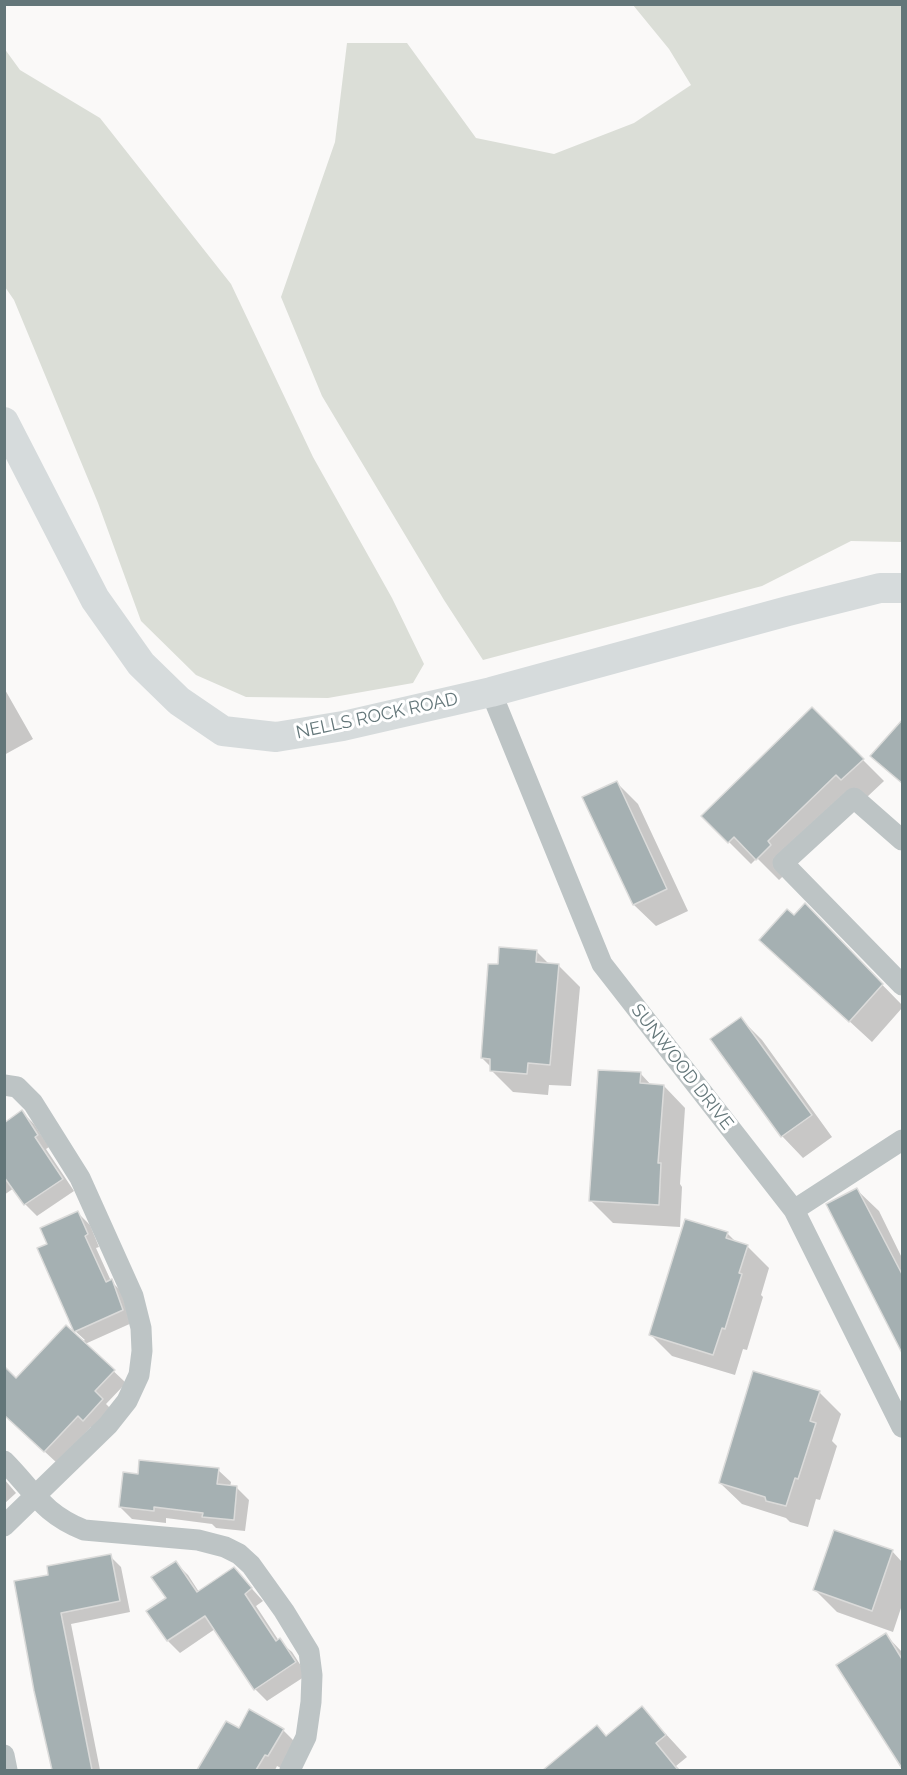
<!DOCTYPE html>
<style>
body{margin:0}
#map{position:relative;width:907px;height:1775px;overflow:hidden;background:#faf9f8;font-family:Raleway,sans-serif}
canvas{display:block}
.frame{position:absolute;inset:0;border:6px solid #637679;pointer-events:none}
</style>
<div id="map">
<canvas width="907" height="1775"></canvas>
<div class="frame"></div>
</div>
<script>
const context = document.querySelector('canvas').getContext('2d');
context.lineJoin = 'round';
function fill(path, color) {
  context.fillStyle = color;
  context.fill(path, 'evenodd');
}
function strokePath(path, color, width, dash) {
  context.strokeStyle = color;
  context.lineWidth = width;
  context.lineCap = dash ? 'butt' : 'round';
  context.setLineDash(dash || []);
  context.stroke(path);
}
function label(font, color, halo, rows, align = 'center') {
  context.font = font + ' Raleway,sans-serif';
  context.lineWidth = 6;
  context.setLineDash([]);
  context.textBaseline = 'middle';
  context.strokeStyle = halo;
  context.fillStyle = color;
  for (const [text, x, y, turn = 0] of rows) {
    context.save();
    context.translate(x, y);
    context.rotate((+turn || 0) * Math.PI / 180);
    context.textAlign = isNaN(turn) ? turn : align;
    if (halo) context.strokeText(text, 0, 0);
    context.fillText(text, 0, 0);
    context.restore();
  }
}
fill(new Path2D(`
 M 633,5 L 902,5 L 902,542 L 851,541 L 762,586 L 483,660 L 444,600 L 322,396 L 281,297 L 335,142 L 347,43 L 407,43 L 476,138 L 554,154 L 634,123 L 691,85 L 669,49 Z
 M 4,48 L 20,70 L 100,118 L 231,284 L 313,457 L 392,598 L 424,664 L 413,683 L 328,698 L 246,697 L 196,675 L 141,621 L 98,503 L 14,300 L 5,287 Z`), '#dbded7');
fill(new Path2D(`
 M 4,688 L 33,739 L 4,755 Z
 M 812,709 L 884,781 L 779,880 L 757,858 L 751,864 L 703,816 Z
 M 617,783 L 638,804 L 688,911 L 656,926 L 634,905 Z
 M 794,918 L 826,927 L 902,1005 L 902,1008 L 872,1042 L 761,940 Z
 M 536,951 L 549,964 L 558,965 L 580,987 L 571,1086 L 549,1085 L 548,1095 L 513,1092 L 491,1070 L 491,1067 L 482,1058 L 499,966 Z
 M 740,1018 L 762,1040 L 832,1137 L 803,1158 L 782,1136 Z
 M 641,1074 L 652,1086 L 664,1086 L 685,1108 L 680,1184 L 682,1187 L 680,1227 L 613,1223 L 591,1201 Z
 M 22,1112 L 34,1124 L 49,1147 L 46,1149 L 74,1191 L 37,1216 L 25,1204 L 14,1188 L 4,1195 L 4,1124 Z
 M 857,1190 L 879,1211 L 902,1258 L 902,1352 Z
 M 78,1213 L 90,1225 L 99,1247 L 96,1248 L 111,1281 L 123,1293 L 134,1322 L 85,1344 L 126,1383 L 106,1404 L 114,1412 L 96,1432 L 91,1427 L 57,1463 L 4,1414 L 16,1380 L 85,1340 L 75,1331 L 49,1245 Z
 M 727,1233 L 737,1243 L 748,1247 L 769,1268 L 761,1295 L 763,1297 L 747,1350 L 743,1349 L 735,1375 L 672,1356 L 650,1334 Z
 M 819,1392 L 841,1414 L 832,1441 L 837,1446 L 820,1500 L 816,1499 L 808,1527 L 790,1522 L 786,1518 L 742,1504 L 720,1483 Z
 M 218,1470 L 231,1482 L 230,1487 L 237,1488 L 249,1500 L 245,1531 L 216,1528 L 212,1524 L 166,1518 L 166,1523 L 132,1519 L 120,1507 L 139,1475 Z
 M 4,1479 L 16,1493 L 4,1504 Z
 M 892,1551 L 902,1562 L 902,1605 L 893,1632 L 837,1612 L 815,1590 Z
 M 110,1556 L 121,1567 L 130,1612 L 71,1624 L 100,1770 L 53,1770 L 35,1691 L 50,1576 Z
 M 176,1563 L 188,1575 L 199,1592 L 234,1569 L 263,1601 L 256,1606 L 279,1641 L 292,1652 L 307,1675 L 267,1701 L 255,1689 L 215,1629 L 180,1653 L 168,1641 L 168,1598 Z
 M 886,1635 L 902,1652 L 902,1769 L 838,1665 Z
 M 642,1708 L 687,1757 L 676,1766 L 680,1770 L 555,1770 L 551,1766 L 597,1727 L 607,1737 Z
 M 226,1723 L 239,1730 L 283,1730 L 295,1742 L 281,1768 L 277,1766 L 275,1770 L 199,1770 Z`), '#0003');
const building = new Path2D(`
 M 812,707 L 864,759 L 841,780 L 836,775 L 768,841 L 771,845 L 756,860 L 734,837 L 728,843 L 701,816 Z
 M 903,719 L 903,784 L 870,756 Z
 M 617,781 L 667,889 L 633,905 L 582,797 Z
 M 805,903 L 883,984 L 849,1022 L 759,940 L 787,909 L 794,915 Z
 M 499,947 L 537,950 L 536,962 L 559,964 L 550,1065 L 528,1063 L 527,1074 L 490,1071 L 490,1059 L 481,1058 L 488,964 L 498,964 Z
 M 741,1017 L 812,1115 L 781,1137 L 710,1039 Z
 M 598,1070 L 641,1072 L 640,1083 L 664,1085 L 658,1163 L 661,1163 L 659,1205 L 589,1201 Z
 M 22,1110 L 38,1135 L 35,1137 L 63,1179 L 24,1205 L 4,1177 L 4,1123 Z
 M 857,1188 L 903,1276 L 903,1355 L 826,1204 Z
 M 78,1211 L 88,1234 L 85,1236 L 106,1282 L 112,1279 L 123,1310 L 74,1332 L 37,1248 L 47,1244 L 40,1228 Z
 M 685,1219 L 728,1232 L 726,1238 L 748,1245 L 739,1273 L 742,1274 L 725,1329 L 722,1328 L 713,1355 L 649,1335 Z
 M 66,1325 L 115,1370 L 95,1391 L 103,1399 L 83,1421 L 78,1416 L 44,1452 L 4,1415 L 4,1366 L 16,1378 Z
 M 753,1371 L 820,1391 L 810,1421 L 816,1423 L 798,1479 L 795,1478 L 786,1506 L 766,1501 L 765,1497 L 719,1483 Z
 M 139,1460 L 219,1468 L 217,1484 L 237,1486 L 234,1520 L 202,1517 L 203,1513 L 154,1507 L 154,1511 L 119,1507 L 123,1472 L 138,1474 Z
 M 834,1530 L 893,1550 L 872,1611 L 813,1590 Z
 M 111,1554 L 120,1601 L 61,1613 L 92,1770 L 52,1770 L 34,1691 L 14,1581 L 48,1575 L 47,1566 Z
 M 176,1561 L 197,1592 L 234,1567 L 252,1588 L 245,1594 L 276,1641 L 280,1638 L 296,1662 L 254,1690 L 205,1616 L 167,1641 L 146,1611 L 166,1598 L 151,1577 Z
 M 886,1633 L 902,1659 L 903,1770 L 836,1665 Z
 M 642,1706 L 666,1735 L 656,1743 L 678,1770 L 543,1770 L 597,1725 L 606,1736 Z
 M 249,1709 L 284,1729 L 268,1756 L 265,1755 L 256,1770 L 197,1770 L 226,1721 L 239,1728 Z`);
fill(building, '#a5b0b2');
strokePath(building, '#dbdbda', 1.5);
strokePath(new Path2D(`
 M 491,692 L 602,964 L 794,1210 L 902,1427
 M 902,840 L 854,798 L 783,863 L 902,985
 M 4,1085 L 17,1087 L 33,1103 L 80,1178 L 133,1296 L 141,1328 L 142,1351 L 139,1375 L 127,1401 L 108,1425 L 4,1526
 M 794,1210 L 902,1140
 M 4,1461 C 34,1491 42,1513 84,1530 L 198,1540 L 225,1547 L 239,1554 L 251,1565 L 284,1611 L 309,1652 L 312,1675 L 311,1702 L 306,1737 L 290,1770
 M 4,1755 L 7,1770`), '#bdc4c5', 21);
strokePath(new Path2D(`
 M 4,422 L 95,599 L 141,664 L 179,701 L 223,731 L 276,737 L 343,726 L 491,692 L 788,611 L 880,588 L 902,588`), '#d6dbdc', 30);
label('18px', '#637679', '#fff', [
 ["NELLS ROCK ROAD",377,716,-12],
 ["SUNWOOD DRIVE",682,1067,52]
]);
</script>
